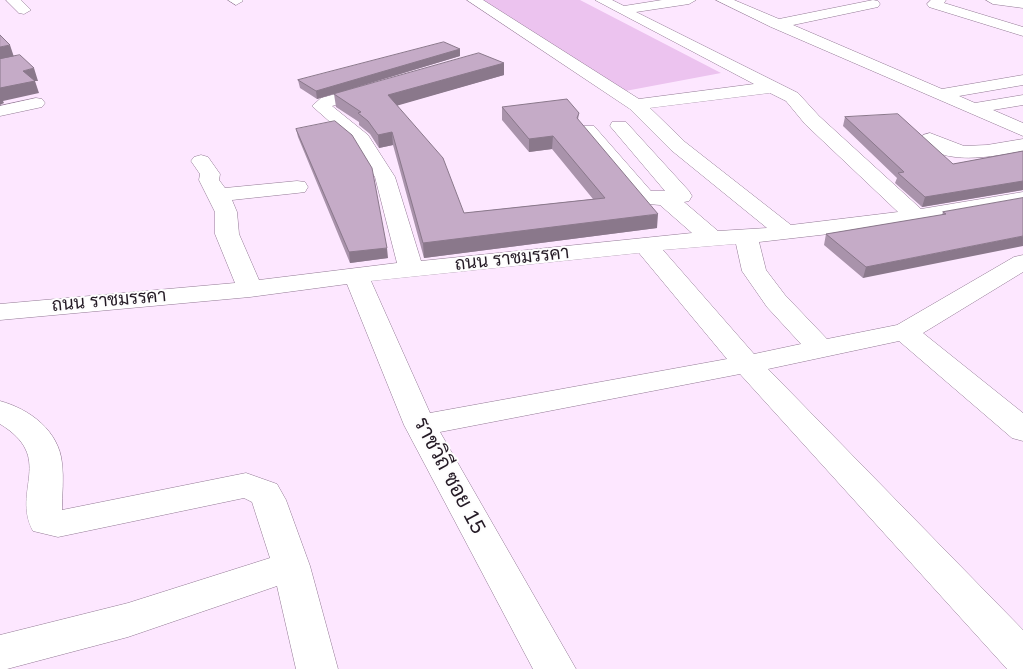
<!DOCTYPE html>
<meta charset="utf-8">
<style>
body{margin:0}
canvas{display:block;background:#fde7ff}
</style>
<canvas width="1023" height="669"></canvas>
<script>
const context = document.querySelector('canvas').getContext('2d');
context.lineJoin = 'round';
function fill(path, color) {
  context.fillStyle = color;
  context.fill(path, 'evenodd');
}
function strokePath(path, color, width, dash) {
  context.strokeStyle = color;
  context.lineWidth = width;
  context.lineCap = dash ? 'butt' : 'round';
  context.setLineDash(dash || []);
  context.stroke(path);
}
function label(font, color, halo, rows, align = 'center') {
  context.font = font + ' Helvetica,Sarabun,sans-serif';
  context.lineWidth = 4;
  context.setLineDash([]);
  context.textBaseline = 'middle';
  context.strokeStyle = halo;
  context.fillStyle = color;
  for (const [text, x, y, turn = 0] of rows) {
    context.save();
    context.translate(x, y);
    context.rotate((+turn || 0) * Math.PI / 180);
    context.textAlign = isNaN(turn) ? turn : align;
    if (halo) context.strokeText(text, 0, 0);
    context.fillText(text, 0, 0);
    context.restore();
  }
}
fill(new Path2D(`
 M 477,0 L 580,0 L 721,73 L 620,92 Z`), '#ecc3ef');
const minor = new Path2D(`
 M 6,0 L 21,0 L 31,10 L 24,14 L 19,13 Z
 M 228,0 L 242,0 L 243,1 L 236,5 Z
 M 467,0 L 483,0 L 639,99 L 754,84 L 595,0 L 612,0 L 624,6 L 662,0 L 696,0 L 689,4 L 636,12 L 798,93 L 819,116 L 921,209 L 1023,192 L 1023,206 L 916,224 L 759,242 L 766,270 L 785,295 L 827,339 L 897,325 L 1014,257 L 1023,255 L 1023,272 L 923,333 L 1023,413 L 1023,441 L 1012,438 L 899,341 L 768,369 L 1023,630 L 1023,669 L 1007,669 L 740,374 L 440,432 L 576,669 L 533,669 L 404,425 L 347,284 L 250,297 L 0,320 L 0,304 L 235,283 L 215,234 L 215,212 L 199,180 L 200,174 L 191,161 L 194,157 L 201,155 L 208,157 L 220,174 L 219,180 L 225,188 L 297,181 L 305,182 L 308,187 L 305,192 L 297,193 L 232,200 L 237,212 L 239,234 L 259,280 L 397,263 L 375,177 L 354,143 L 312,106 L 321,98 L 372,84 L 378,85 L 381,89 L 378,93 L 332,106 L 368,135 L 395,177 L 421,261 L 692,233 L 660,205 L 637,203 L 578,130 L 580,126 L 594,126 L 651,191 L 665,191 L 610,126 L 612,122 L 626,122 L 689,191 L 692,196 L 689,201 L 684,202 L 718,231 L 767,228 L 671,150 L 630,109 ZM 770,93 L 786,101 L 805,124 L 898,212 L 791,225 L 685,142 L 650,108 ZM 736,244 L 742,271 L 767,307 L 801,344 L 754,354 L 663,250 ZM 639,253 L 727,359 L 430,413 L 371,281 Z
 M 716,0 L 734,0 L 779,19 L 873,0 L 878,1 L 880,4 L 878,7 L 793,25 L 942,89 L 1023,75 L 1023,85 L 959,96 L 975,103 L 1023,95 L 1023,105 L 993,110 L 1023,123 L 1023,136 L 771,27 Z
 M 931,0 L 946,0 L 944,3 L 1023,27 L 1023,36 L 929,7 L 927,4 Z
 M 986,0 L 1023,0 L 1023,8 L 993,4 Z
 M 36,98 L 42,99 L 45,103 L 42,107 L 0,116 L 0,106 Z
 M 930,133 L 964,146 L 987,145 L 1023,139 L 1023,151 C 995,156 940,168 920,139 L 923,135 Z
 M 0,401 C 30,409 59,431 62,463 C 64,479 62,494 62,510 L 246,473 L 277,484 L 286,500 L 310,566 L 338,669 L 296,669 L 277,586 L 128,637 L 7,669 L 0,669 L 0,635 L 128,603 L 270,558 L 252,502 L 244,498 L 58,537 L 33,531 C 11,490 56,458 0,424 Z`);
strokePath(minor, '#927994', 1);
fill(minor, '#fff');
fill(new Path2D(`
 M 460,49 L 460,56 L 317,99 L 300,88 L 298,80 Z
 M 504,63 L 504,75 L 397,105 L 464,213 L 593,199 L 552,149 L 529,152 L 502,120 L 502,107 L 579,113 L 578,120 L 657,228 L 424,258 L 393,145 L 379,148 L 370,134 L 359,125 L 359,122 L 336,107 L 334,94 Z
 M 845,117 L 953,164 L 1023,151 L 1023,190 L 922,207 L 895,183 L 897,178 L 843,126 Z
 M 296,129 L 388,258 L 350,263 L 298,137 Z
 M 1023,198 L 863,278 L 824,245 L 826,234 L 942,215 L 943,212 Z`), '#a993ab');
fill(new Path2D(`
 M 10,45 L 14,57 L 0,60 L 0,47 Z
 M 460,49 L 460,56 L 317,99 L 316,91 Z
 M 504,63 L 504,75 L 389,108 L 388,95 Z
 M 34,68 L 38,81 L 35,81 L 39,93 L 3,101 L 4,103 L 0,105 L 0,88 L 23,71 Z
 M 392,132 L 393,145 L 379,148 L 378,135 Z
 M 553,136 L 552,149 L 529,152 L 529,139 Z
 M 1023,181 L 1023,190 L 922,207 L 925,197 Z
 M 658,214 L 657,228 L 424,258 L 423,243 Z
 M 1023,236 L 1023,246 L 863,278 L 866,267 Z
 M 387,248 L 388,258 L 350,263 L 349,252 Z`), '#8a788b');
const building = new Path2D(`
 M 0,35 L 10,45 L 0,47 Z
 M 444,42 L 460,49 L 316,91 L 298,80 Z
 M 479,53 L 504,63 L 388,95 L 443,158 L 464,213 L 605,198 L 553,136 L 529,139 L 502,107 L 567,99 L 579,113 L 577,118 L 658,214 L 423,243 L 392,132 L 378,135 L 368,121 L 358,113 L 361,112 L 334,94 Z
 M 20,55 L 34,68 L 23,71 L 35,81 L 0,88 L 0,59 Z
 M 898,114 L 953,164 L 1023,151 L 1023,181 L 925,197 L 898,173 L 904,172 L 845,117 Z
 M 335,121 L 352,135 L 372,168 L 387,248 L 349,252 L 296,129 Z
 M 1023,198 L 1023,236 L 866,267 L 826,234 L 946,214 L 943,212 Z`);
fill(building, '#c5abc7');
strokePath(building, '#8a788b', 1);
label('18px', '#241a25', '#fdfdfd', [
 ["ถนน ราชมรรคา",512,259,-6],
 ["ถนน ราชมรรคา",109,301,-5]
]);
label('21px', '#241a25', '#fdfdfd', [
 ["ราชวิถี ซอย 15",449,476,62]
]);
</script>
